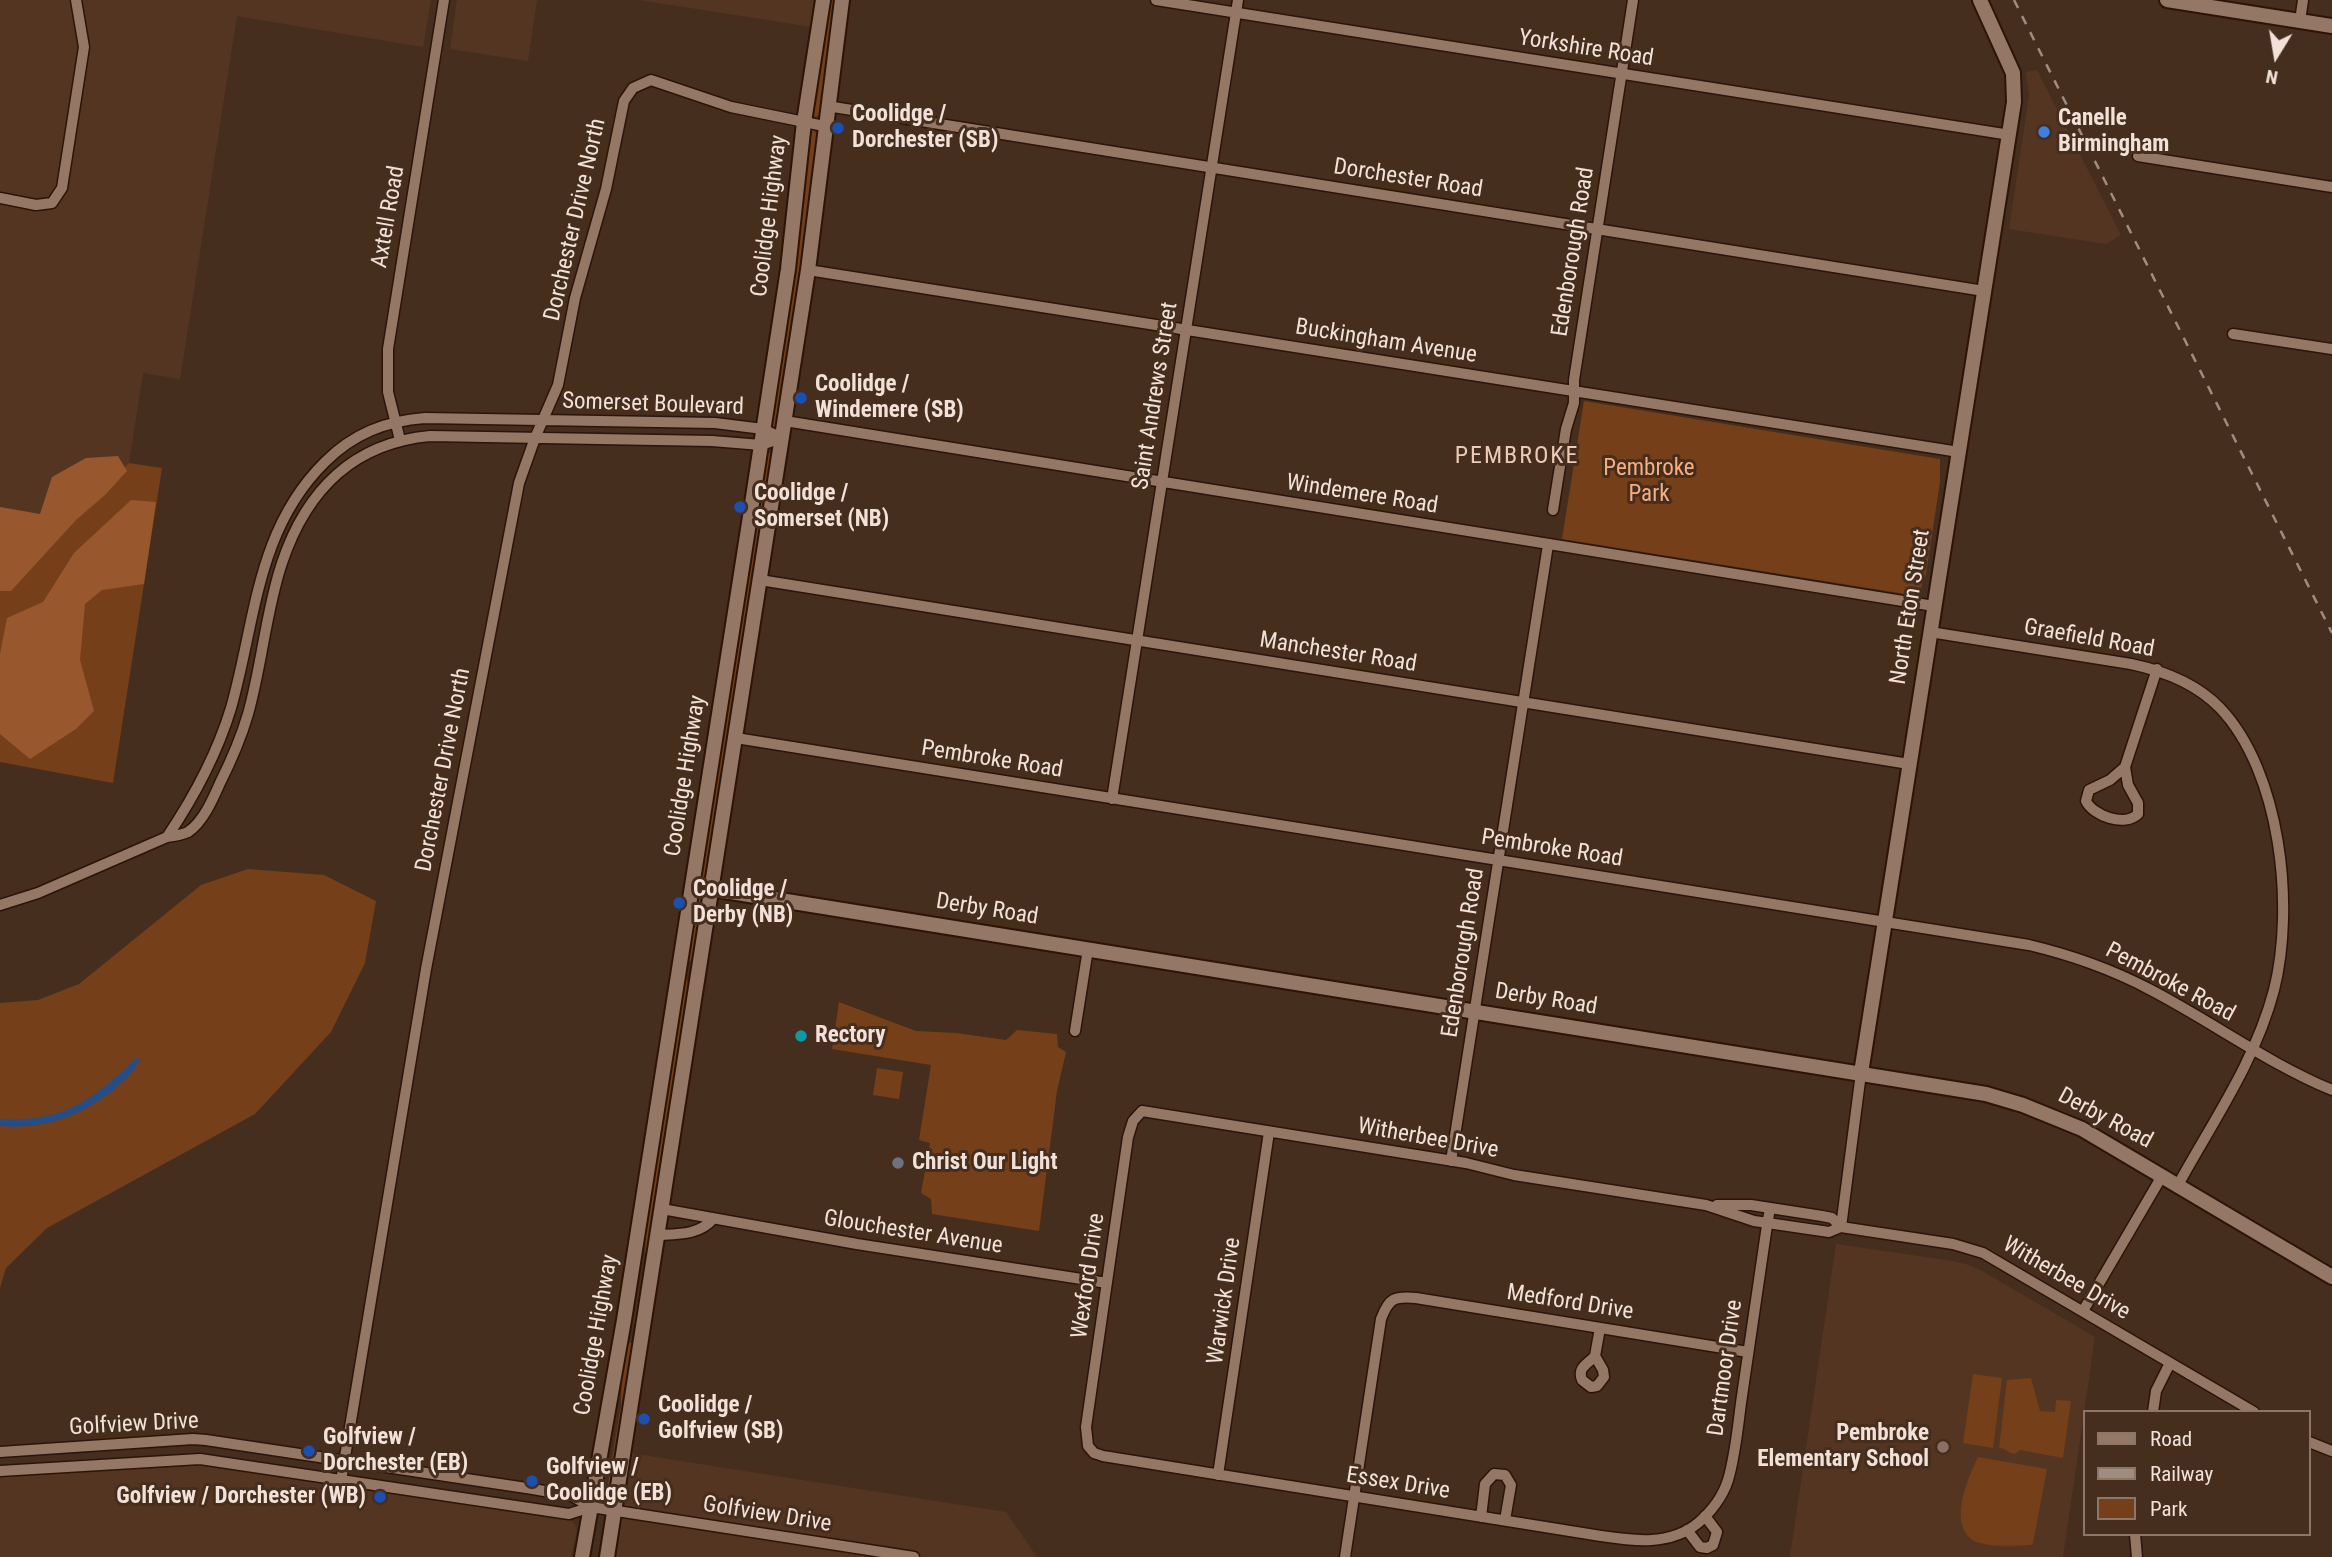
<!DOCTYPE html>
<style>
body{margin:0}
#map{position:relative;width:2332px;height:1557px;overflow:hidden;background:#462e1e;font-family:"Roboto Condensed",sans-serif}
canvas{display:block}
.legend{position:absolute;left:2083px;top:1410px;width:228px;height:126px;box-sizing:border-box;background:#462e1e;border:2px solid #8b7668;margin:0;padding:9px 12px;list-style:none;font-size:21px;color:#f2e1d8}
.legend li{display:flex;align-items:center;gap:14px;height:35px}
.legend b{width:35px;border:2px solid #8b7668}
.north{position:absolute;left:2241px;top:21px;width:70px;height:70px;-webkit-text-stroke:5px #462e1e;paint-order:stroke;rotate:191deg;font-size:19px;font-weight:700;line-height:28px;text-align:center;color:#f2e1d8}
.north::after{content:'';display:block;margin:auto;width:24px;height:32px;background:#f2e1d8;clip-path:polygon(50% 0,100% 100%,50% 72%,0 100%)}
</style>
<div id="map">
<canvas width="2332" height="1557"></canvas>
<ul class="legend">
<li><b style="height:9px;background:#957766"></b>Road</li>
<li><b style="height:9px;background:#a18c80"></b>Railway</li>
<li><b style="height:19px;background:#753f1a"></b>Park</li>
</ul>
<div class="north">N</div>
</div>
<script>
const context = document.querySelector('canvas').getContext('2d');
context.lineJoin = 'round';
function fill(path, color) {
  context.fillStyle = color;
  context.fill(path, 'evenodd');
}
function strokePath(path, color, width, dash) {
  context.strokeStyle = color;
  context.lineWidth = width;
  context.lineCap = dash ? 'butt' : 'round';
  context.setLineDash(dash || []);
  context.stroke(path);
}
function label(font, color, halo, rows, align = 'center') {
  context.font = font + ' "Roboto Condensed",sans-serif';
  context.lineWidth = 6;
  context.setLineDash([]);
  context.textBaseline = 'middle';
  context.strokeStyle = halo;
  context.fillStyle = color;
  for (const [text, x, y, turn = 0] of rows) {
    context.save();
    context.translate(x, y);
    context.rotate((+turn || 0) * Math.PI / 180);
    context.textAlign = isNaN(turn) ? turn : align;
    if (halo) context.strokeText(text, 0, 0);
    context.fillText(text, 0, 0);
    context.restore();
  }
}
fill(new Path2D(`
 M 0,0 L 431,0 L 423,47 L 237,16 L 180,379 L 143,373 L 129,463 L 6,581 L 0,580 Z
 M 457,0 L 537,0 L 528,61 L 450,49 Z
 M 639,0 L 816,0 L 812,27 Z
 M 2037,70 L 2121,235 L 2106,244 L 2009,229 L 2029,96 L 2026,72 Z
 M 1836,1244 L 1953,1261 L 1969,1265 L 1984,1272 L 2095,1337 L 2063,1557 L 1790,1557 Z
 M 630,1453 L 1006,1512 L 1037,1557 L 616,1557 Z
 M 199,1462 L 566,1516 L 575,1524 L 577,1530 L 571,1557 L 0,1557 L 0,1475 Z`), '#543522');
fill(new Path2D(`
 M 828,0 L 836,0 L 821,113 L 816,117 L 812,114 Z
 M 813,130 L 818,135 L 808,229 L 777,426 L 775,427 L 770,425 L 809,131 Z
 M 1584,401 L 1940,459 L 1940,482 L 1926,574 L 1918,596 L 1562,539 Z
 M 769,452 L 774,455 L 695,962 L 687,960 L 766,454 Z
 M 129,463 L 162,468 L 113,783 L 0,762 L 0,580 L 7,581 Z
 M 248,869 L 324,875 L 376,901 L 365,963 L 331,1032 L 255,1114 L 47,1228 L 6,1268 L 0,1288 L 0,1003 L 38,1000 L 79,984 L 201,885 Z
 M 686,979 L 688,983 L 678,1048 L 676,1081 L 636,1326 L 634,1324 L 645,1257 L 646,1219 L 684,981 Z
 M 839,1002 L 916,1031 L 956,1033 L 1006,1040 L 1017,1030 L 1057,1034 L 1058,1047 L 1066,1052 L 1057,1091 L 1039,1231 L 932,1214 L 931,1199 L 921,1193 L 930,1143 L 919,1140 L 931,1065 L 832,1049 Z
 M 877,1068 L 903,1072 L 899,1099 L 873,1095 Z
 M 627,1342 L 635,1344 L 613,1484 L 608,1484 L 621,1405 L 622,1366 Z
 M 1973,1374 L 2002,1378 L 1993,1448 L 1963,1443 Z
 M 2031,1378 L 2040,1411 L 2055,1412 L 2056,1400 L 2071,1401 L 2063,1458 L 2020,1450 L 2015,1454 C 2008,1453 2006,1448 1999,1448 L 2007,1380 Z
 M 1978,1457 L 2047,1469 L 2033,1543 L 2031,1545 C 2016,1546 1983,1548 1971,1539 C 1949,1521 1968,1478 1978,1457 Z`), '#753f1a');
fill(new Path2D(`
 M 118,456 L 127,471 L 105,495 L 76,520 L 11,591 L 0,591 L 0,507 L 40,514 L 52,477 L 86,458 Z
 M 131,500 L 156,502 L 144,584 L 102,590 L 85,604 L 80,660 L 94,711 L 76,729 L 30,759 L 0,734 L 0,654 L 7,618 L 43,602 L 74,553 Z`), '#98572d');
fill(new Path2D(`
 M 136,1058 L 140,1059 C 136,1071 125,1080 116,1088 C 82,1116 44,1130 0,1126 L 0,1119 C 62,1123 94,1100 136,1058 Z`), '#264e85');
const street = new Path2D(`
 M 1156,0 L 2010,135
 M 2300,21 L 2303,0
 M 827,106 L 1984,291
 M 2138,156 L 2332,187
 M 0,198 L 36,205 L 52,203 L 62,188 L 84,47 L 76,0
 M 808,270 L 1959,452
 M 2233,334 L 2332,349
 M 785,421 L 1934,606
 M 400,440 L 388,392 L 388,349 L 444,0
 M 1553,510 L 1566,429 L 1574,403 L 1574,380 L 1633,0
 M 760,580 L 1909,764
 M 1930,632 L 2131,664 C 2164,671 2196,683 2220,708 C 2281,772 2295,907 2274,990 C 2255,1062 2213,1121 2178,1185
 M 736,738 L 2029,945 C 2071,955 2111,969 2149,989 C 2211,1021 2267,1063 2332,1090
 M 2125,767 L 2110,780 L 2089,790 L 2086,801 C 2093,816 2125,827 2138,814 L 2138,803 L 2128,785 L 2125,767 L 2157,669
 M 1112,799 L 1238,0
 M 167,837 C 194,797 217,754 231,708 C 256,620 256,530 325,462 C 353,434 385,421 425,418 L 715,423 L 763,429 L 782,438
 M 0,905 L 38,893 L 167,837 C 174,836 182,835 188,832 C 203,822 213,799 220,783 C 231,761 241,738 248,714 C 262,665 266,610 282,563 C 306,491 353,443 430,436 L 712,441 L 761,445 L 782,438
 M 1075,1031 L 1088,949
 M 1451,1161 L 1548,545
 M 1717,1205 L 1751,1205 L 1822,1216 L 1832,1218 L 1841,1227 L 1953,1244 L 1983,1253 L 2254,1412
 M 1770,1208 L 1766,1232 C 1758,1287 1750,1341 1742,1396 C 1738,1423 1736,1453 1728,1480 C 1723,1496 1711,1512 1698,1523 C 1670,1546 1634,1541 1601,1536 L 1103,1456 L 1094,1453 L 1088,1446 L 1086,1427 L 1128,1137 L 1133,1121 L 1142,1111 L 1466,1163 L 1514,1175 L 1706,1205 L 1754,1221 L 1829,1232 L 1841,1227
 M 662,1209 L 857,1244 L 1107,1283
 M 1841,1227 L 1861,1073
 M 658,1235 C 679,1234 699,1235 713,1219
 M 2083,1311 L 2162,1176
 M 1595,1356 C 1588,1364 1577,1367 1582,1380 L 1591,1387 L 1597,1386 L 1604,1377 L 1603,1370 L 1595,1356 L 1600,1328
 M 2153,1412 L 2156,1391 L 2170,1363
 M 2309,1442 L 2332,1451
 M 0,1452 L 193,1439 L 206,1440 L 533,1489 L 572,1496 L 591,1507 L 914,1557
 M 0,1471 L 200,1459 L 569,1514 L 591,1507
 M 1218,1475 L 1269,1132
 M 341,1481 L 426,969 L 519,483 L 535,438 L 558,385 L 575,298 L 606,189 L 624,101 L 633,88 L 651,80 L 731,107 L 824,126
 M 1481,1517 L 1485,1484 L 1494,1474 L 1505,1475 L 1511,1485 L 1505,1520
 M 1687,1530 L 1700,1547 L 1707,1548 L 1713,1545 L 1717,1532 L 1705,1516
 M 2135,1534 L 2137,1557
 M 1345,1557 L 1381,1319 C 1389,1298 1394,1296 1416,1298 L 1748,1352`);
const secondary = new Path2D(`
 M 2167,0 L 2332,26
 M 712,889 L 1986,1094 L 2023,1105 L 2082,1129 L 2332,1277
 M 1861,1073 L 2014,102 L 2013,73 L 1980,0
 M 582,1557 L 624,1320 L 751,510 L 788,269 L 804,122 L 823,0
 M 607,1557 L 808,270 L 842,0`);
strokePath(street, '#2c1507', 13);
strokePath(secondary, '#2c1507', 18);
strokePath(street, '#957766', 10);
strokePath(secondary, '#957766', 14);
strokePath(new Path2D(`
 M 2014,0 L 2332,633`), '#a18c80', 2.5, [9, 9]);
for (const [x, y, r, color] of [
 [838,128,7,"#1a4fb4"],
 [2044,132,7,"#3f7fe0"],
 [801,398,7,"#1a4fb4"],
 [740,507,7,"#1a4fb4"],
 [679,903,7,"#1a4fb4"],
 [801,1036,7,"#0f9aa8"],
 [898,1163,7,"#6b7280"],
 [644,1419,7,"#1a4fb4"],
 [1943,1447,7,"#8d6e63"],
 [309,1451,7,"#1a4fb4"],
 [532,1481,7,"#1a4fb4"],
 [380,1497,7,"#1a4fb4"]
]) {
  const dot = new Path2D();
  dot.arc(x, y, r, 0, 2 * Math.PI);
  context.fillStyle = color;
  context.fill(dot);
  strokePath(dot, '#462e1e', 2.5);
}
label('23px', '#f2e1d8', '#462e1e', [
 ["Yorkshire Road",1586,49,9],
 ["Dorchester Road",1408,179,9],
 ["Coolidge Highway",770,216,-83],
 ["Axtell Road",389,217,-80],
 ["Dorchester Drive North",576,220,-77],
 ["Edenborough Road",1574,252,-81],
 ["Buckingham Avenue",1386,342,9],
 ["Saint Andrews Street",1156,396,-81],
 ["Somerset Boulevard",653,405,2],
 ["Windemere Road",1362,495,9],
 ["North Eton Street",1911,607,-81],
 ["Graefield Road",2089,639,10],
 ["Manchester Road",1338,653,9],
 ["Pembroke Road",992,760,9],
 ["Dorchester Drive North",444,770,-79],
 ["Coolidge Highway",686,776,-81],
 ["Pembroke Road",1552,849,9],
 ["Derby Road",987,910,9],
 ["Edenborough Road",1464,953,-81],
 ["Pembroke Road",2170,983,28],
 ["Derby Road",1546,1000,9],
 ["Derby Road",2105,1119,28],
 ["Witherbee Drive",1428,1139,10],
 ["Glouchester Avenue",913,1233,9],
 ["Wexford Drive",1089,1276,-82],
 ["Witherbee Drive",2066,1279,30],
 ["Warwick Drive",1225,1301,-82],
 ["Medford Drive",1570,1303,9],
 ["Coolidge Highway",597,1335,-80],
 ["Dartmoor Drive",1726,1368,-82],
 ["Golfview Drive",134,1425,-3],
 ["Essex Drive",1398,1484,9],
 ["Golfview Drive",767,1515,9]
]);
label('bold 23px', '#f2e1d8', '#462e1e', [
 ["Coolidge /",852,115],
 ["Dorchester (SB)",852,141],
 ["Canelle",2058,119],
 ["Birmingham",2058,145],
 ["Coolidge /",815,385],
 ["Windemere (SB)",815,411],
 ["Coolidge /",754,494],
 ["Somerset (NB)",754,520],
 ["Coolidge /",693,890],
 ["Derby (NB)",693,916],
 ["Rectory",815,1036],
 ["Christ Our Light",912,1163],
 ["Coolidge /",658,1406],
 ["Golfview (SB)",658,1432],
 ["Pembroke",1929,1434,"right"],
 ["Elementary School",1929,1460,"right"],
 ["Golfview /",323,1438],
 ["Dorchester (EB)",323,1464],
 ["Golfview /",546,1468],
 ["Coolidge (EB)",546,1494],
 ["Golfview / Dorchester (WB)",366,1497,"right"]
], 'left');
label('23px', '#f7ad80', '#462e1e', [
 ["Pembroke",1649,469],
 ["Park",1649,495]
]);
context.letterSpacing = '2px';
label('24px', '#ebcbb8', '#462e1e', [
 ["PEMBROKE",1517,457]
]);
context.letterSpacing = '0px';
</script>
